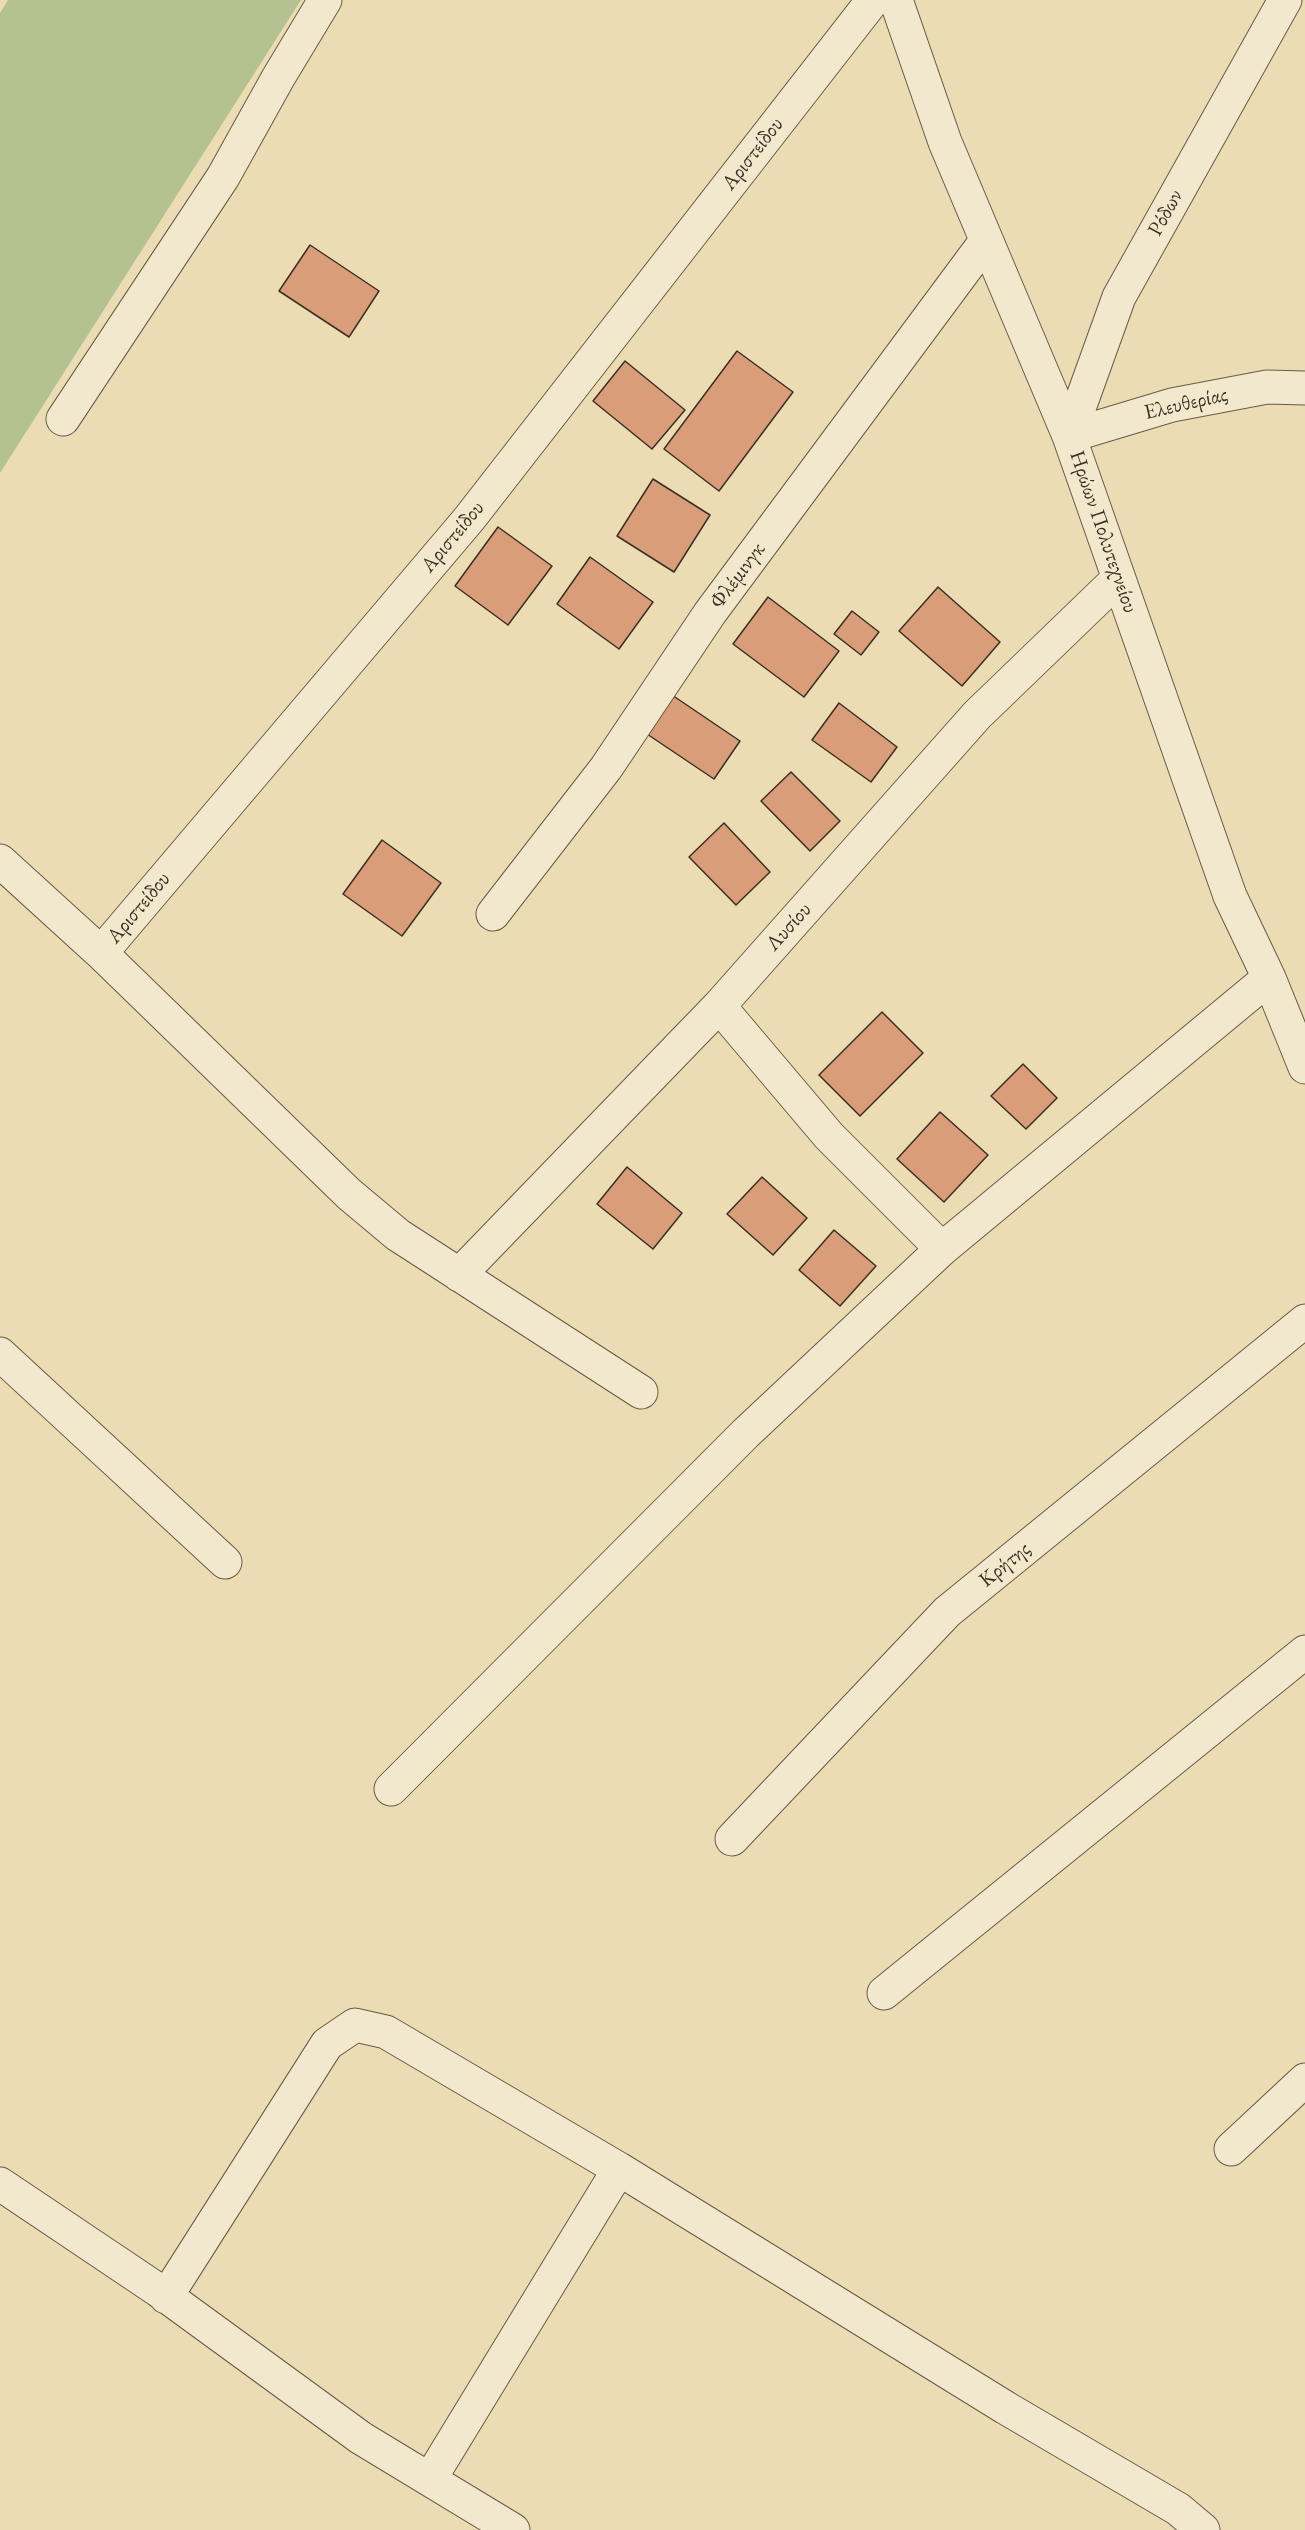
<!DOCTYPE html>
<meta charset="utf-8">
<style>
body{margin:0}
canvas{display:block;background:#ebdcb3}
</style>
<canvas width="1305" height="2530"></canvas>
<script>
const context = document.querySelector('canvas').getContext('2d');
context.lineJoin = 'round';
function fill(path, color) {
  context.fillStyle = color;
  context.fill(path, 'evenodd');
}
function strokePath(path, color, width, dash) {
  context.strokeStyle = color;
  context.lineWidth = width;
  context.lineCap = dash ? 'butt' : 'round';
  context.setLineDash(dash || []);
  context.stroke(path);
}
function label(font, color, halo, rows, align = 'center') {
  context.font = font + ' "EB Garamond",serif';
  context.lineWidth = 6;
  context.setLineDash([]);
  context.textBaseline = 'middle';
  context.strokeStyle = halo;
  context.fillStyle = color;
  for (const [text, x, y, turn = 0] of rows) {
    context.save();
    context.translate(x, y);
    context.rotate((+turn || 0) * Math.PI / 180);
    context.textAlign = isNaN(turn) ? turn : align;
    if (halo) context.strokeText(text, 0, 0);
    context.fillText(text, 0, 0);
    context.restore();
  }
}
fill(new Path2D(`
 M 8,0 L 301,0 L 0,473 L 0,13 Z`), '#b3c290');
const building = new Path2D(`
 M 310,245 L 379,291 L 349,337 L 279,291 Z
 M 737,351 L 793,392 L 719,491 L 664,449 Z
 M 625,361 L 685,410 L 652,449 L 593,401 Z
 M 653,479 L 710,515 L 674,572 L 617,536 Z
 M 498,527 L 552,566 L 508,625 L 455,586 Z
 M 590,557 L 653,602 L 619,649 L 557,604 Z
 M 938,587 L 1000,642 L 962,686 L 899,631 Z
 M 768,597 L 839,651 L 804,697 L 733,644 Z
 M 852,611 L 879,632 L 861,655 L 834,634 Z
 M 669,693 L 740,741 L 714,779 L 644,732 Z
 M 839,703 L 897,747 L 871,782 L 812,740 Z
 M 791,772 L 840,821 L 810,851 L 761,801 Z
 M 724,823 L 770,872 L 736,905 L 689,857 Z
 M 382,840 L 441,883 L 402,936 L 343,894 Z
 M 882,1012 L 923,1053 L 860,1116 L 819,1075 Z
 M 1023,1064 L 1057,1098 L 1026,1129 L 991,1096 Z
 M 940,1112 L 988,1155 L 944,1202 L 897,1159 Z
 M 627,1167 L 682,1213 L 653,1249 L 597,1204 Z
 M 762,1177 L 807,1218 L 773,1255 L 727,1214 Z
 M 834,1230 L 876,1266 L 840,1306 L 799,1270 Z`);
fill(building, '#d99d7a');
strokePath(building, '#3c3022', 1.5);
const minor = new Path2D(`
 M 896,0 L 945,142 L 1069,436 L 1230,896 L 1269,978 L 1305,1067
 M 63,419 L 223,177 L 278,78 L 325,0
 M 1069,436 L 1119,297 L 1285,0
 M 1069,436 L 1172,405 L 1267,387 L 1305,388
 M 0,861 L 101,953 L 469,519 L 873,0
 M 493,914 L 606,768 L 710,613 L 986,241
 M 101,953 L 349,1194 L 398,1235 L 641,1392
 M 719,1006 L 829,1136 L 942,1249
 M 459,1275 L 719,1006 L 977,715 L 1118,579
 M 0,1354 L 225,1562
 M 391,1789 L 746,1433 L 942,1249 L 1269,978
 M 732,1839 L 947,1612 L 1305,1321
 M 884,1993 L 1305,1652
 M 1231,2149 L 1305,2080
 M 619,2169 L 1006,2408 L 1178,2509 L 1203,2530
 M 0,2184 L 158,2290 L 361,2438 L 513,2530
 M 166,2297 L 327,2044 L 355,2025 L 386,2032 L 619,2169 L 430,2479`);
strokePath(minor, '#685b46', 35);
strokePath(minor, '#f2e8ce', 33);
label('21px', '#3c3022', '#f2e8ce', [
 ["Αριστείδου",753,154,-52],
 ["Ρόδων",1166,213,-61],
 ["Ελευθερίας",1186,404,-13],
 ["Ηρώων Πολυτεχνείου",1103,532,71],
 ["Αριστείδου",453,537,-50],
 ["Φλέμινγκ",738,576,-53],
 ["Αριστείδου",139,908,-50],
 ["Λυσίου",789,927,-48],
 ["Κρήτης",1005,1565,-39]
]);
</script>
